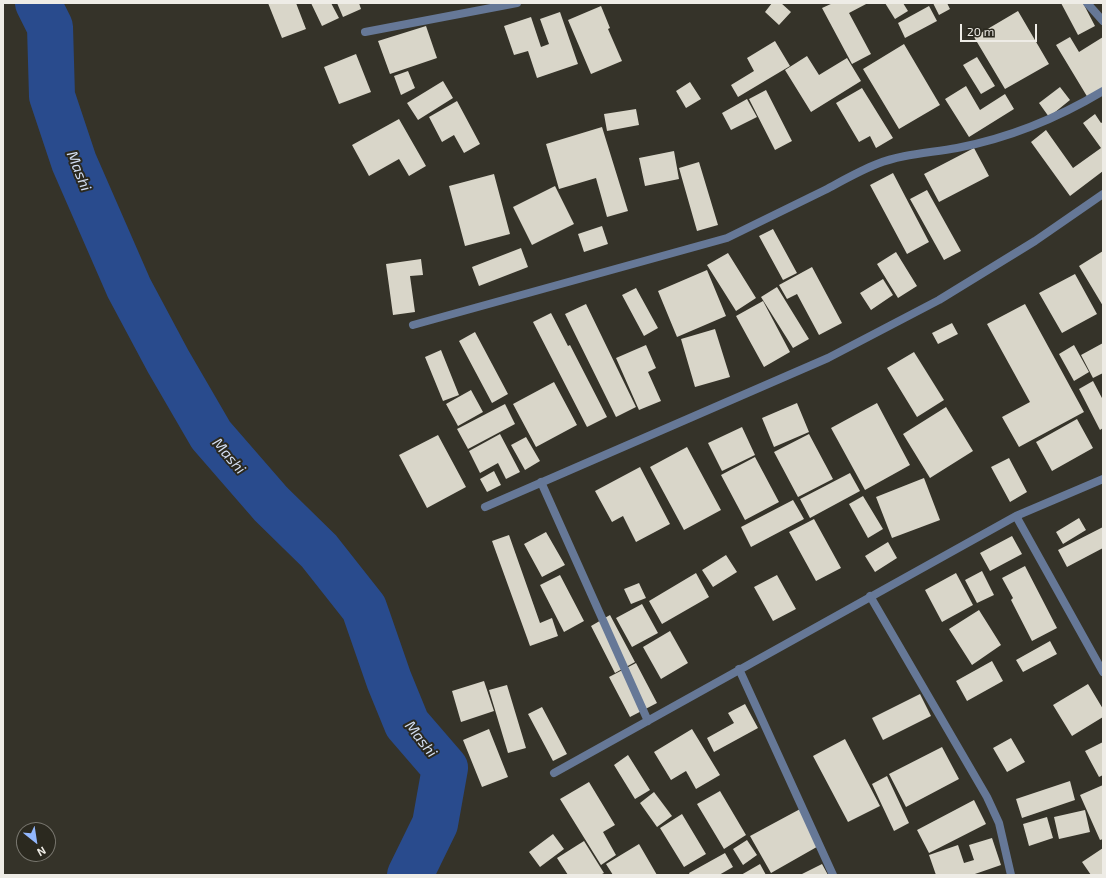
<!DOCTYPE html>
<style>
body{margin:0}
#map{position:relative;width:1106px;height:878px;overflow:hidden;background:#353329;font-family:"Exo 2",sans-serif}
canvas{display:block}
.frame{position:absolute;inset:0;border:4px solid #eeece6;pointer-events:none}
.north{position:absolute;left:16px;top:822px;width:40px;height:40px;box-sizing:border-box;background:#2b291f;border:1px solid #79776f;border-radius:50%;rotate:150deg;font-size:11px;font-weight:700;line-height:16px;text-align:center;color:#eeece6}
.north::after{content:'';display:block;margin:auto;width:14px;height:18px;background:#92b7fd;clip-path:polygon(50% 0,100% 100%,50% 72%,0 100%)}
.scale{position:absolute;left:960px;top:24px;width:77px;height:18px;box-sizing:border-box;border:2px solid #eeece6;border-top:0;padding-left:5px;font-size:12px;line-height:14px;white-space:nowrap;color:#eeece6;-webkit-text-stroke:3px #2b291f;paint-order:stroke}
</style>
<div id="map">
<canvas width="1106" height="878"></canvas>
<div class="frame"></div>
<div class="north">N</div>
<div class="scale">20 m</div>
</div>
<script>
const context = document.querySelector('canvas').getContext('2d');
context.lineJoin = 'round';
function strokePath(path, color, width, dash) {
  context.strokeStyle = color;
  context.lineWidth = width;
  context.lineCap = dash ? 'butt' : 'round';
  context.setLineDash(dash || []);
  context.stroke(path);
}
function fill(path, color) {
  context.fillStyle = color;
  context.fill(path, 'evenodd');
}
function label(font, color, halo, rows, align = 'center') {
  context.font = font + ' "Exo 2",sans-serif';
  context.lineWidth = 4;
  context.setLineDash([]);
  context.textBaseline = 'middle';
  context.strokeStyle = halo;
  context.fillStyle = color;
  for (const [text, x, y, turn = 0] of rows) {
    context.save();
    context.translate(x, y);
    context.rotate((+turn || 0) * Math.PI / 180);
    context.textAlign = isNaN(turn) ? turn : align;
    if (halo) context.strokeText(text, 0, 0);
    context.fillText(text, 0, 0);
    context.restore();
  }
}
strokePath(new Path2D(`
 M 38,3 L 50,27 L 52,96 L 74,162 L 129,288 L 168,361 L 211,435 L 271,504 L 319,551 L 364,608 L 389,680 L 407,724 L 445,768 L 435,824 L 410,875`), '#294b8d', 46);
fill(new Path2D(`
 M 268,3 L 296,3 L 306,29 L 282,38 Z
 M 311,3 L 331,3 L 339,18 L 322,26 Z
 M 337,3 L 359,3 L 361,9 L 343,17 Z
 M 772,3 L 781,3 L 791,12 L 779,25 L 765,12 Z
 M 833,3 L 868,3 L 849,13 L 871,54 L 852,64 L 822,8 Z
 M 885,3 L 903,3 L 908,11 L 895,19 Z
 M 933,3 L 947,3 L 950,9 L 939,15 Z
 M 1061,3 L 1083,3 L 1095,26 L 1078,35 Z
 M 601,6 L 610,28 L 608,29 L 622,61 L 591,74 L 568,20 Z
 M 929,6 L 937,21 L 905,38 L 898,23 Z
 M 1018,11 L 1049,64 L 1005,89 L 974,37 Z
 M 560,12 L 578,64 L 537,78 L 528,51 L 514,55 L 504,26 L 531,17 L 541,47 L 549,44 L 540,19 Z
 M 426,26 L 437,58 L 390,74 L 378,41 Z
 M 1070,37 L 1079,52 L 1103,37 L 1103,89 L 1088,98 L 1056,45 Z
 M 775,41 L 790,66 L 738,97 L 731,85 L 754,71 L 747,58 Z
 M 904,44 L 940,105 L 899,129 L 863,69 Z
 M 356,54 L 371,92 L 339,104 L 324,67 Z
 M 807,56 L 819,75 L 847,58 L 861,81 L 811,112 L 785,70 Z
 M 977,57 L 995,86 L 981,94 L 963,65 Z
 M 408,71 L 415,88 L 401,95 L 394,76 Z
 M 443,81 L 453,98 L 418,120 L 407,103 Z
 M 690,82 L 701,99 L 686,108 L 676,91 Z
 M 966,86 L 980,110 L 1005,94 L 1014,109 L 969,137 L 945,99 Z
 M 1060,87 L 1070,100 L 1049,117 L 1039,103 Z
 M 862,88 L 893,138 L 876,148 L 870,136 L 859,142 L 836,103 Z
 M 766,90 L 792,141 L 775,150 L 749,99 Z
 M 747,99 L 757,117 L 731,130 L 722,113 Z
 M 457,101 L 480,144 L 464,153 L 454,135 L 442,142 L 429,117 Z
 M 636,109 L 639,125 L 607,131 L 604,114 Z
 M 1095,114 L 1101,123 L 1103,122 L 1103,171 L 1070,196 L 1031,142 L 1046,130 L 1073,168 L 1101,148 L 1083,123 Z
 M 399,119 L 426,166 L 409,176 L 399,159 L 369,176 L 352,145 Z
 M 602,127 L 628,211 L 607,217 L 596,178 L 559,189 L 546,144 Z
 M 974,148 L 989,176 L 939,202 L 924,174 Z
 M 674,151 L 679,179 L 645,186 L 639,158 Z
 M 699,162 L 718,225 L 697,231 L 679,168 Z
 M 893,173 L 929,242 L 907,254 L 870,185 Z
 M 494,174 L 510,234 L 465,246 L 449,186 Z
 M 555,186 L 574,224 L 532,245 L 513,207 Z
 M 927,190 L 961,251 L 944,260 L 910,199 Z
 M 602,226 L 608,244 L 584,252 L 578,234 Z
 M 773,229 L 797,273 L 783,280 L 759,236 Z
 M 521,248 L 528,267 L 479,286 L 472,267 Z
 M 1103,251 L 1103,306 L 1079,266 Z
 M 896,252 L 917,286 L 898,298 L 877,264 Z
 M 728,253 L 756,298 L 736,311 L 707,265 Z
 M 421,259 L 423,275 L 410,276 L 415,312 L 393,315 L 386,264 Z
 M 812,267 L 842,323 L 819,335 L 797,294 L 787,299 L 779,285 Z
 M 707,270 L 726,316 L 677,337 L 658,291 Z
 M 1075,274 L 1097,314 L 1062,333 L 1039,293 Z
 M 883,279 L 893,295 L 871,310 L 860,293 Z
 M 777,287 L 809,339 L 793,348 L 761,297 Z
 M 636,288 L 658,328 L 644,336 L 622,295 Z
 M 763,301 L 790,352 L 764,367 L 736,316 Z
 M 586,304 L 636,407 L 616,417 L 565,314 Z
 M 1025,304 L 1084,412 L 1019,447 L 1002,417 L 1030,402 L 987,324 Z
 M 551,313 L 568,346 L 570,345 L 607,417 L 587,427 L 533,322 Z
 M 952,323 L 958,334 L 938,344 L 932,333 Z
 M 715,329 L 730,377 L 695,387 L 681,339 Z
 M 475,332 L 508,394 L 492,403 L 459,341 Z
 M 1103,343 L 1103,373 L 1093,378 L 1081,355 Z
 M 646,345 L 656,368 L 648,372 L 661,401 L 639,410 L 616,358 Z
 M 1074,345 L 1089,372 L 1074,381 L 1059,354 Z
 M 441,350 L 459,395 L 443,401 L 425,357 Z
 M 914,352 L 944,400 L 917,417 L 887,368 Z
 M 1093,381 L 1103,400 L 1103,428 L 1100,430 L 1079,389 Z
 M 554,382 L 577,425 L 536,447 L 513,404 Z
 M 471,390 L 483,412 L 458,426 L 446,404 Z
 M 797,403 L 809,432 L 774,447 L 762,418 Z
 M 877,403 L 910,465 L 865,490 L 831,428 Z
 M 505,404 L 515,424 L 468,449 L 457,429 Z
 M 946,407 L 973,451 L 930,478 L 903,434 Z
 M 1077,419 L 1093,448 L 1052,471 L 1036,442 Z
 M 742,427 L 755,455 L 722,471 L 708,443 Z
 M 500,434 L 520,472 L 506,479 L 498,463 L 480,473 L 469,451 Z
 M 809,434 L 833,479 L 798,497 L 774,452 Z
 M 438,435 L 466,487 L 427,508 L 399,455 Z
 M 526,437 L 540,461 L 525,470 L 511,445 Z
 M 687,447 L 721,510 L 684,530 L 650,467 Z
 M 755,457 L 779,502 L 745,520 L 721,475 Z
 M 1009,458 L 1027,492 L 1010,502 L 991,467 Z
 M 640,467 L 670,524 L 636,542 L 623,516 L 612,522 L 595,491 Z
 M 494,471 L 501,485 L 487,492 L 480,479 Z
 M 850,473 L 860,491 L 810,518 L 800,499 Z
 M 924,478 L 940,520 L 892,538 L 876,497 Z
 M 863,496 L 883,529 L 868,538 L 849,504 Z
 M 793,500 L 804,519 L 751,547 L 741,527 Z
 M 1079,518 L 1086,530 L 1063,544 L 1056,532 Z
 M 814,519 L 841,568 L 816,581 L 789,532 Z
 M 1103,527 L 1103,548 L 1067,567 L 1058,550 Z
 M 546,532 L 565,565 L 542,577 L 524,544 Z
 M 509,535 L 540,623 L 552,618 L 558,636 L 530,646 L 492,541 Z
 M 1012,536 L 1022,554 L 990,571 L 980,553 Z
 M 888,542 L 897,558 L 875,572 L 865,556 Z
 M 726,555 L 737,572 L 713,587 L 702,570 Z
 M 1025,566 L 1057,628 L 1032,641 L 1011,600 L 1013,598 L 1002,578 Z
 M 982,571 L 994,595 L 977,603 L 965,580 Z
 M 696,573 L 709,597 L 662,624 L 649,601 Z
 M 956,573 L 973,605 L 942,622 L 925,590 Z
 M 560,575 L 584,621 L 564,632 L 540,585 Z
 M 777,575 L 796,609 L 773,621 L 754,587 Z
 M 639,583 L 646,598 L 631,604 L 624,589 Z
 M 642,604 L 658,633 L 632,647 L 616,618 Z
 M 979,610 L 1001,645 L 972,665 L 949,629 Z
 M 610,615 L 635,662 L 615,673 L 591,626 Z
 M 670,631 L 688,663 L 661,679 L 643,647 Z
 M 1050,641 L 1057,654 L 1023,672 L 1016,660 Z
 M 992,661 L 1003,681 L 967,701 L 956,681 Z
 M 636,663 L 657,703 L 630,717 L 609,677 Z
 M 484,681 L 494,711 L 461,722 L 452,691 Z
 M 1088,684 L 1103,709 L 1103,717 L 1072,736 L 1053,705 Z
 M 507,685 L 526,748 L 508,753 L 489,690 Z
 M 920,694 L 931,716 L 883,740 L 872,718 Z
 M 745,704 L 758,728 L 714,752 L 707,738 L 734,723 L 728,713 Z
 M 542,707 L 567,754 L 553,761 L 528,714 Z
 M 489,729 L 508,777 L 482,787 L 463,740 Z
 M 692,729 L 720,775 L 696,789 L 686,771 L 671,780 L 654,752 Z
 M 1011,738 L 1025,762 L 1007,772 L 993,748 Z
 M 845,739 L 880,806 L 848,822 L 813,756 Z
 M 1103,742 L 1103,775 L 1099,777 L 1085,751 Z
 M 942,747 L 959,779 L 906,807 L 889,774 Z
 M 628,755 L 650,790 L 635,799 L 614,765 Z
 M 887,776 L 909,823 L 894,831 L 872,784 Z
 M 1070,781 L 1075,800 L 1022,818 L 1016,799 Z
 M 589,782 L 615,825 L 603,832 L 616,855 L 601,865 L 560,799 Z
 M 1103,785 L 1103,839 L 1100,840 L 1080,795 Z
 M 720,791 L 746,835 L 724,849 L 697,804 Z
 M 654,792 L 672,816 L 657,827 L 640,803 Z
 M 974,800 L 986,824 L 929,853 L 917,830 Z
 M 802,808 L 822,844 L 771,873 L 750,836 Z
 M 1085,810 L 1090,832 L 1059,839 L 1054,817 Z
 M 682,814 L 706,854 L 684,867 L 660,828 Z
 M 1047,817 L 1053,838 L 1029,846 L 1023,824 Z
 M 553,834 L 564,849 L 540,867 L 529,852 Z
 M 992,838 L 1001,865 L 972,875 L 936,875 L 929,855 L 958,845 L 964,863 L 974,860 L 969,845 Z
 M 747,840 L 757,855 L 743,865 L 733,849 Z
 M 584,841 L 604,873 L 600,875 L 568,875 L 557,858 Z
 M 639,844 L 657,875 L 613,875 L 606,864 Z
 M 1103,848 L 1103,875 L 1091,875 L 1082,862 Z
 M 725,853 L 733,867 L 719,875 L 690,875 L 689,873 Z
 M 760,864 L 766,875 L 741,875 Z
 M 822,864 L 828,875 L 800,875 Z`), '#d9d6c9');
strokePath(new Path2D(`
 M 1087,3 L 1103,21
 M 365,32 L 517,3
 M 413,325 L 727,238 C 760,222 793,206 825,190 C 842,181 859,171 877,164 C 902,154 930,153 957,148 C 1009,138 1058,118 1103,91
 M 541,482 L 648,721
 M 485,507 L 828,358 L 939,300 L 1035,241 L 1103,194
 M 1016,516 L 1103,672
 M 870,596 L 987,797 L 999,823 L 1011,875
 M 739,669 L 833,875
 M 554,773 L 1016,516 L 1103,479`), '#667897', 8);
label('italic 15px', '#d3def2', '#2b291f', [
 ["Mashi",79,171,68],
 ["Mashi",229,456,49],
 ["Mashi",421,739,52]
]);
</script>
